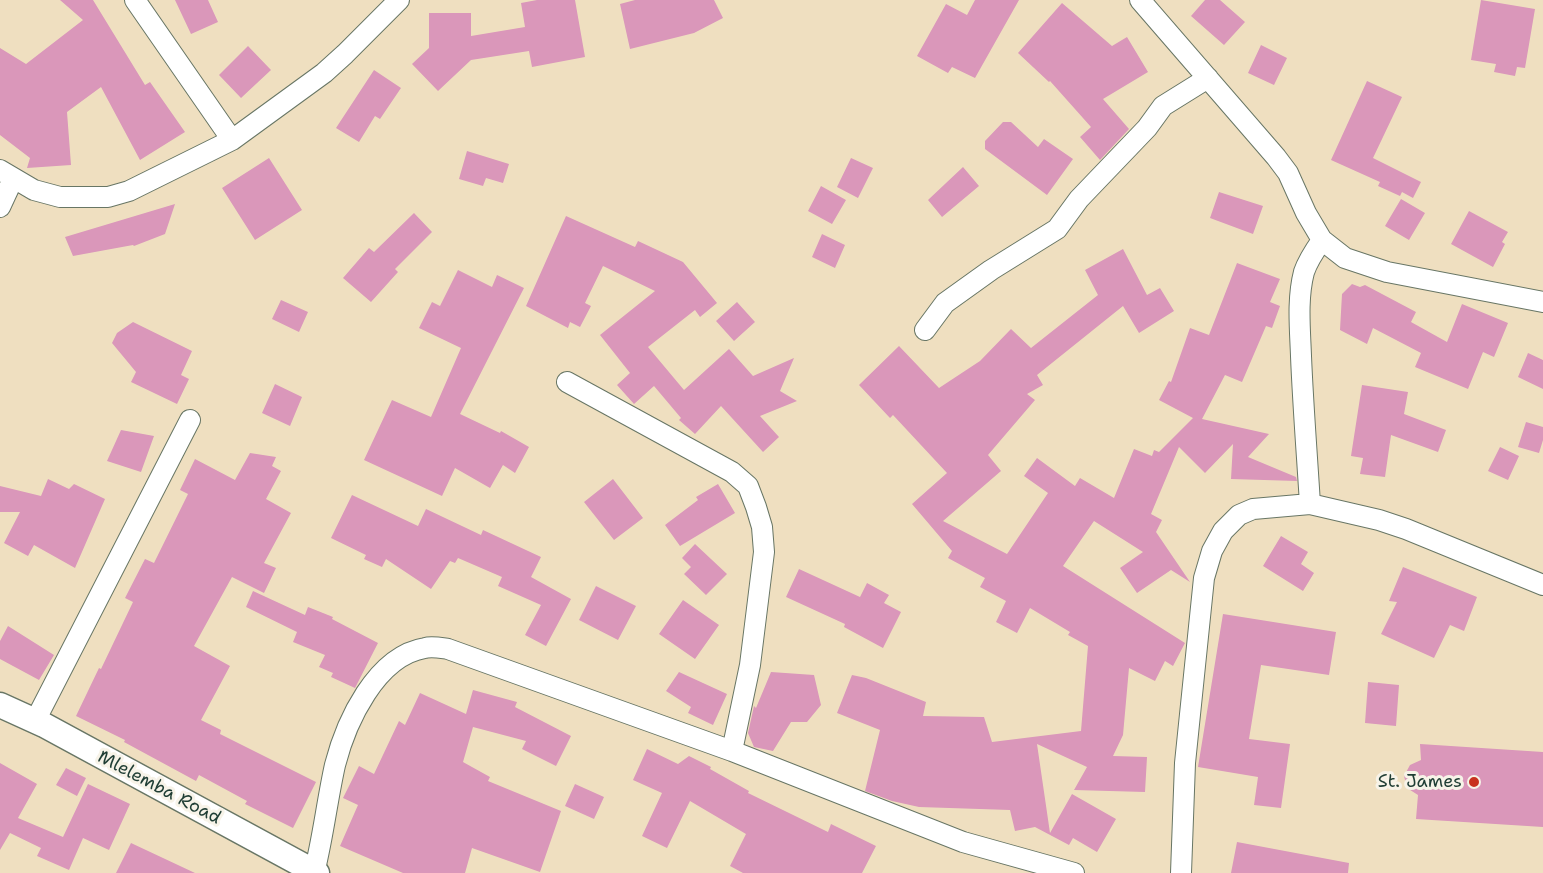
<!DOCTYPE html>
<style>
body{margin:0}
canvas{display:block;background:#efdfc0}
</style>
<canvas width="1543" height="873"></canvas>
<script>
const context = document.querySelector('canvas').getContext('2d');
context.lineJoin = 'round';
function fill(path, color) {
  context.fillStyle = color;
  context.fill(path, 'evenodd');
}
function strokePath(path, color, width, dash) {
  context.strokeStyle = color;
  context.lineWidth = width;
  context.lineCap = dash ? 'butt' : 'round';
  context.setLineDash(dash || []);
  context.stroke(path);
}
function label(font, color, halo, rows, align = 'center') {
  context.font = font + ' "Shantell Sans",sans-serif';
  context.lineWidth = 6;
  context.setLineDash([]);
  context.textBaseline = 'middle';
  context.strokeStyle = halo;
  context.fillStyle = color;
  for (const [text, x, y, turn = 0] of rows) {
    context.save();
    context.translate(x, y);
    context.rotate((+turn || 0) * Math.PI / 180);
    context.textAlign = isNaN(turn) ? turn : align;
    if (halo) context.strokeText(text, 0, 0);
    context.fillText(text, 0, 0);
    context.restore();
  }
}
fill(new Path2D(`
 M 60,0 L 93,0 L 145,85 L 150,82 L 185,132 L 140,160 L 101,87 L 67,112 L 71,165 L 27,168 L 30,158 L 0,135 L 0,48 L 26,64 L 83,20 Z
 M 175,0 L 208,0 L 218,22 L 191,34 Z
 M 537,0 L 575,0 L 585,57 L 532,67 L 529,51 L 471,60 L 438,91 L 412,64 L 429,48 L 429,13 L 471,13 L 471,36 L 525,27 L 521,3 Z
 M 635,0 L 714,0 L 723,18 L 694,33 L 630,49 L 620,4 Z
 M 975,0 L 1019,0 L 975,78 L 952,67 L 948,73 L 917,56 L 946,4 L 967,15 Z
 M 1205,0 L 1220,0 L 1245,22 L 1224,45 L 1191,16 Z
 M 1481,0 L 1535,9 L 1525,68 L 1517,67 L 1515,76 L 1494,72 L 1496,64 L 1471,60 Z
 M 1062,3 L 1112,46 L 1127,37 L 1148,72 L 1103,99 L 1129,129 L 1100,160 L 1080,137 L 1091,127 L 1050,81 L 1049,82 L 1018,53 Z
 M 1261,45 L 1287,58 L 1274,85 L 1248,73 Z
 M 248,46 L 271,70 L 241,98 L 219,75 Z
 M 374,70 L 401,88 L 380,119 L 375,116 L 359,142 L 336,128 Z
 M 1367,81 L 1402,97 L 1373,158 L 1421,182 L 1413,198 L 1402,192 L 1400,196 L 1378,186 L 1380,182 L 1331,160 Z
 M 1003,122 L 1011,122 L 1038,147 L 1044,139 L 1073,159 L 1047,195 L 985,149 L 985,141 Z
 M 467,151 L 509,164 L 503,183 L 486,178 L 483,186 L 459,179 Z
 M 269,158 L 302,210 L 255,240 L 222,188 Z
 M 851,158 L 873,168 L 858,198 L 837,187 Z
 M 963,167 L 979,186 L 942,217 L 928,200 Z
 M 821,186 L 846,200 L 832,224 L 808,211 Z
 M 1219,192 L 1263,206 L 1253,234 L 1210,218 Z
 M 1401,199 L 1425,213 L 1409,240 L 1385,226 Z
 M 175,204 L 165,234 L 134,246 L 133,245 L 73,256 L 65,237 Z
 M 1469,211 L 1508,232 L 1502,242 L 1505,244 L 1493,267 L 1451,244 Z
 M 414,213 L 432,232 L 395,269 L 398,272 L 371,302 L 343,278 L 369,248 L 374,252 Z
 M 566,216 L 635,247 L 638,241 L 683,262 L 717,303 L 700,317 L 695,310 L 648,347 L 684,390 L 729,349 L 753,376 L 794,358 L 780,391 L 797,401 L 760,416 L 779,437 L 763,452 L 721,406 L 695,434 L 679,420 L 681,418 L 654,386 L 634,404 L 617,385 L 630,373 L 600,335 L 655,291 L 603,266 L 585,303 L 591,306 L 580,327 L 570,322 L 568,328 L 526,306 Z
 M 822,234 L 845,245 L 835,268 L 812,257 Z
 M 1123,249 L 1147,295 L 1160,288 L 1174,311 L 1139,333 L 1123,306 L 1037,375 L 1043,385 L 1027,394 L 1035,400 L 988,455 L 1001,471 L 943,521 L 1007,554 L 1048,493 L 1024,476 L 1037,458 L 1075,486 L 1080,478 L 1114,498 L 1134,449 L 1152,456 L 1154,450 L 1159,452 L 1193,418 L 1159,400 L 1169,381 L 1171,382 L 1190,328 L 1209,335 L 1237,263 L 1280,279 L 1270,302 L 1280,306 L 1272,328 L 1266,326 L 1242,382 L 1225,375 L 1202,419 L 1269,434 L 1248,457 L 1296,477 L 1297,481 L 1231,479 L 1233,444 L 1205,473 L 1179,447 L 1151,514 L 1162,520 L 1156,532 L 1190,582 L 1171,570 L 1137,593 L 1120,568 L 1143,552 L 1094,521 L 1063,566 L 1185,643 L 1173,666 L 1165,661 L 1155,681 L 1129,668 L 1123,735 L 1113,756 L 1147,757 L 1145,792 L 1074,790 L 1087,767 L 1037,744 L 1050,833 L 1072,794 L 1116,819 L 1097,852 L 1073,838 L 1069,845 L 1035,827 L 1015,831 L 1010,810 L 919,807 L 892,801 L 865,791 L 880,730 L 837,713 L 852,675 L 866,678 L 926,702 L 923,716 L 984,717 L 992,742 L 1081,731 L 1088,646 L 1068,635 L 1070,632 L 1030,608 L 1017,633 L 996,622 L 1006,601 L 980,587 L 985,578 L 948,558 L 952,551 L 912,504 L 947,473 L 893,415 L 890,418 L 859,385 L 899,346 L 939,388 L 980,361 L 1011,329 L 1031,348 L 1098,295 L 1085,270 Z
 M 458,270 L 492,287 L 497,275 L 524,288 L 460,414 L 500,433 L 501,431 L 529,447 L 515,473 L 503,465 L 490,488 L 455,468 L 442,496 L 364,460 L 392,400 L 431,417 L 461,348 L 419,328 L 432,302 L 440,306 Z
 M 1352,284 L 1360,287 L 1365,285 L 1416,312 L 1411,322 L 1447,342 L 1462,304 L 1508,323 L 1494,357 L 1483,352 L 1468,389 L 1415,367 L 1421,353 L 1373,328 L 1367,344 L 1340,330 L 1342,294 Z
 M 281,300 L 308,312 L 299,332 L 272,319 Z
 M 737,302 L 755,322 L 734,341 L 716,321 Z
 M 133,322 L 192,351 L 181,375 L 189,379 L 177,404 L 131,382 L 136,372 L 112,343 L 117,333 Z
 M 1528,353 L 1543,360 L 1543,389 L 1518,377 Z
 M 275,384 L 302,397 L 290,426 L 262,413 Z
 M 1362,385 L 1408,392 L 1404,414 L 1446,430 L 1438,452 L 1391,435 L 1385,477 L 1360,474 L 1363,458 L 1351,456 Z
 M 1526,422 L 1543,427 L 1543,440 L 1539,453 L 1518,447 Z
 M 121,430 L 154,436 L 141,472 L 107,461 Z
 M 1500,447 L 1519,456 L 1508,480 L 1488,471 Z
 M 250,453 L 276,457 L 272,466 L 281,471 L 266,499 L 291,513 L 264,563 L 276,568 L 264,593 L 232,577 L 194,646 L 230,666 L 201,720 L 221,730 L 220,734 L 316,782 L 293,828 L 245,804 L 247,801 L 199,775 L 196,781 L 124,742 L 125,740 L 76,716 L 99,668 L 101,669 L 133,602 L 125,598 L 145,559 L 154,563 L 188,494 L 180,490 L 195,459 L 235,480 Z
 M 48,479 L 69,489 L 74,484 L 105,499 L 75,568 L 34,545 L 28,556 L 4,543 L 20,512 L 0,512 L 0,486 L 41,496 Z
 M 613,479 L 643,518 L 614,540 L 584,502 Z
 M 718,484 L 735,513 L 680,546 L 665,525 L 698,500 L 696,497 Z
 M 352,495 L 418,526 L 426,509 L 481,535 L 483,530 L 541,557 L 531,577 L 571,599 L 546,646 L 525,635 L 541,605 L 498,586 L 502,577 L 458,558 L 455,563 L 450,561 L 431,589 L 386,559 L 382,567 L 364,559 L 366,555 L 331,538 Z
 M 1281,536 L 1308,552 L 1301,564 L 1314,573 L 1303,591 L 1263,566 Z
 M 695,544 L 727,574 L 706,595 L 684,574 L 691,567 L 682,558 Z
 M 1403,567 L 1477,597 L 1464,631 L 1450,625 L 1434,658 L 1381,634 L 1397,602 L 1389,601 Z
 M 799,569 L 860,597 L 867,583 L 889,595 L 884,603 L 901,612 L 883,648 L 844,627 L 845,624 L 786,597 Z
 M 596,586 L 636,606 L 618,640 L 579,620 Z
 M 253,591 L 305,615 L 308,607 L 333,617 L 332,619 L 378,643 L 355,688 L 331,677 L 333,673 L 319,667 L 325,655 L 293,642 L 297,632 L 246,607 Z
 M 683,600 L 719,625 L 695,659 L 659,634 Z
 M 1223,614 L 1336,632 L 1329,675 L 1261,665 L 1249,739 L 1290,744 L 1281,808 L 1254,805 L 1258,777 L 1198,767 Z
 M 8,626 L 54,655 L 39,680 L 0,659 L 0,641 Z
 M 679,672 L 727,694 L 713,725 L 688,713 L 691,707 L 666,691 Z
 M 771,672 L 814,675 L 821,705 L 807,722 L 791,722 L 773,751 L 754,747 L 748,733 L 754,706 L 756,708 Z
 M 1368,682 L 1399,685 L 1396,726 L 1365,723 Z
 M 473,690 L 517,702 L 515,707 L 571,736 L 556,766 L 522,749 L 526,741 L 473,727 L 463,762 L 490,777 L 488,781 L 561,811 L 540,872 L 472,848 L 465,873 L 403,873 L 340,846 L 358,805 L 343,798 L 359,766 L 374,774 L 399,721 L 405,725 L 420,693 L 466,714 Z
 M 1420,744 L 1543,752 L 1543,827 L 1416,819 L 1418,795 L 1407,788 L 1404,776 L 1410,765 L 1421,760 Z
 M 647,749 L 678,764 L 689,756 L 711,767 L 710,769 L 749,791 L 748,793 L 828,832 L 831,824 L 876,846 L 862,873 L 743,873 L 730,866 L 746,834 L 690,801 L 667,848 L 642,836 L 662,793 L 633,780 Z
 M 0,763 L 37,784 L 18,818 L 63,837 L 88,784 L 130,804 L 109,850 L 83,838 L 69,870 L 37,856 L 41,848 L 10,833 L 0,850 Z
 M 66,768 L 86,778 L 77,796 L 56,785 Z
 M 575,784 L 604,797 L 594,819 L 565,806 Z
 M 1237,842 L 1349,863 L 1348,873 L 1231,873 Z
 M 131,843 L 195,873 L 116,873 Z`), '#da97ba');
const minor = new Path2D(`
 M 135,0 L 232,140
 M 1140,0 L 1276,157 L 1288,173 L 1306,213 L 1322,240 L 1345,258 L 1387,272 L 1543,302
 M 0,170 L 34,190 L 60,197 L 108,197 L 129,191 L 232,140 L 324,73 L 345,54 L 399,0
 M 0,207 L 13,179
 M 925,330 L 945,303 L 991,270 L 1057,229 L 1079,199 L 1147,128 L 1163,106 L 1208,78
 M 567,382 L 732,472 L 748,486 L 756,507 L 762,527 L 764,552 L 750,665 L 732,751
 M 1310,504 C 1307,455 1303,405 1301,356 C 1300,328 1297,299 1304,272 C 1308,260 1315,250 1322,240
 M 35,721 L 190,420
 M 314,873 C 323,838 327,801 335,765 C 346,722 376,656 425,648 C 432,646 441,648 448,649 L 732,751 L 963,842 L 1074,873
 M 1181,873 L 1185,763 L 1204,578 L 1212,551 L 1223,531 L 1239,515 L 1253,509 L 1310,504 L 1379,520 L 1406,529 L 1543,585`);
const tertiary = new Path2D(`
 M 0,705 L 44,725 L 317,873`);
strokePath(minor, '#687665', 22);
strokePath(tertiary, '#687665', 27);
strokePath(minor, '#fff', 20);
strokePath(tertiary, '#fff', 24);
for (const [x, y, r, color] of [
 [1474,782,6,"#c8321e"]
]) {
  const dot = new Path2D();
  dot.arc(x, y, r, 0, 2 * Math.PI);
  context.fillStyle = color;
  context.fill(dot);
  strokePath(dot, '#f7f3e8', 2);
}
label('18px', '#1f3d34', '#f7f3e8', [
 ["St. James",1462,782]
], 'right');
label('18px', '#1f3d34', '#f7f3e8', [
 ["Mlelemba Road",159,788,28]
]);
</script>
